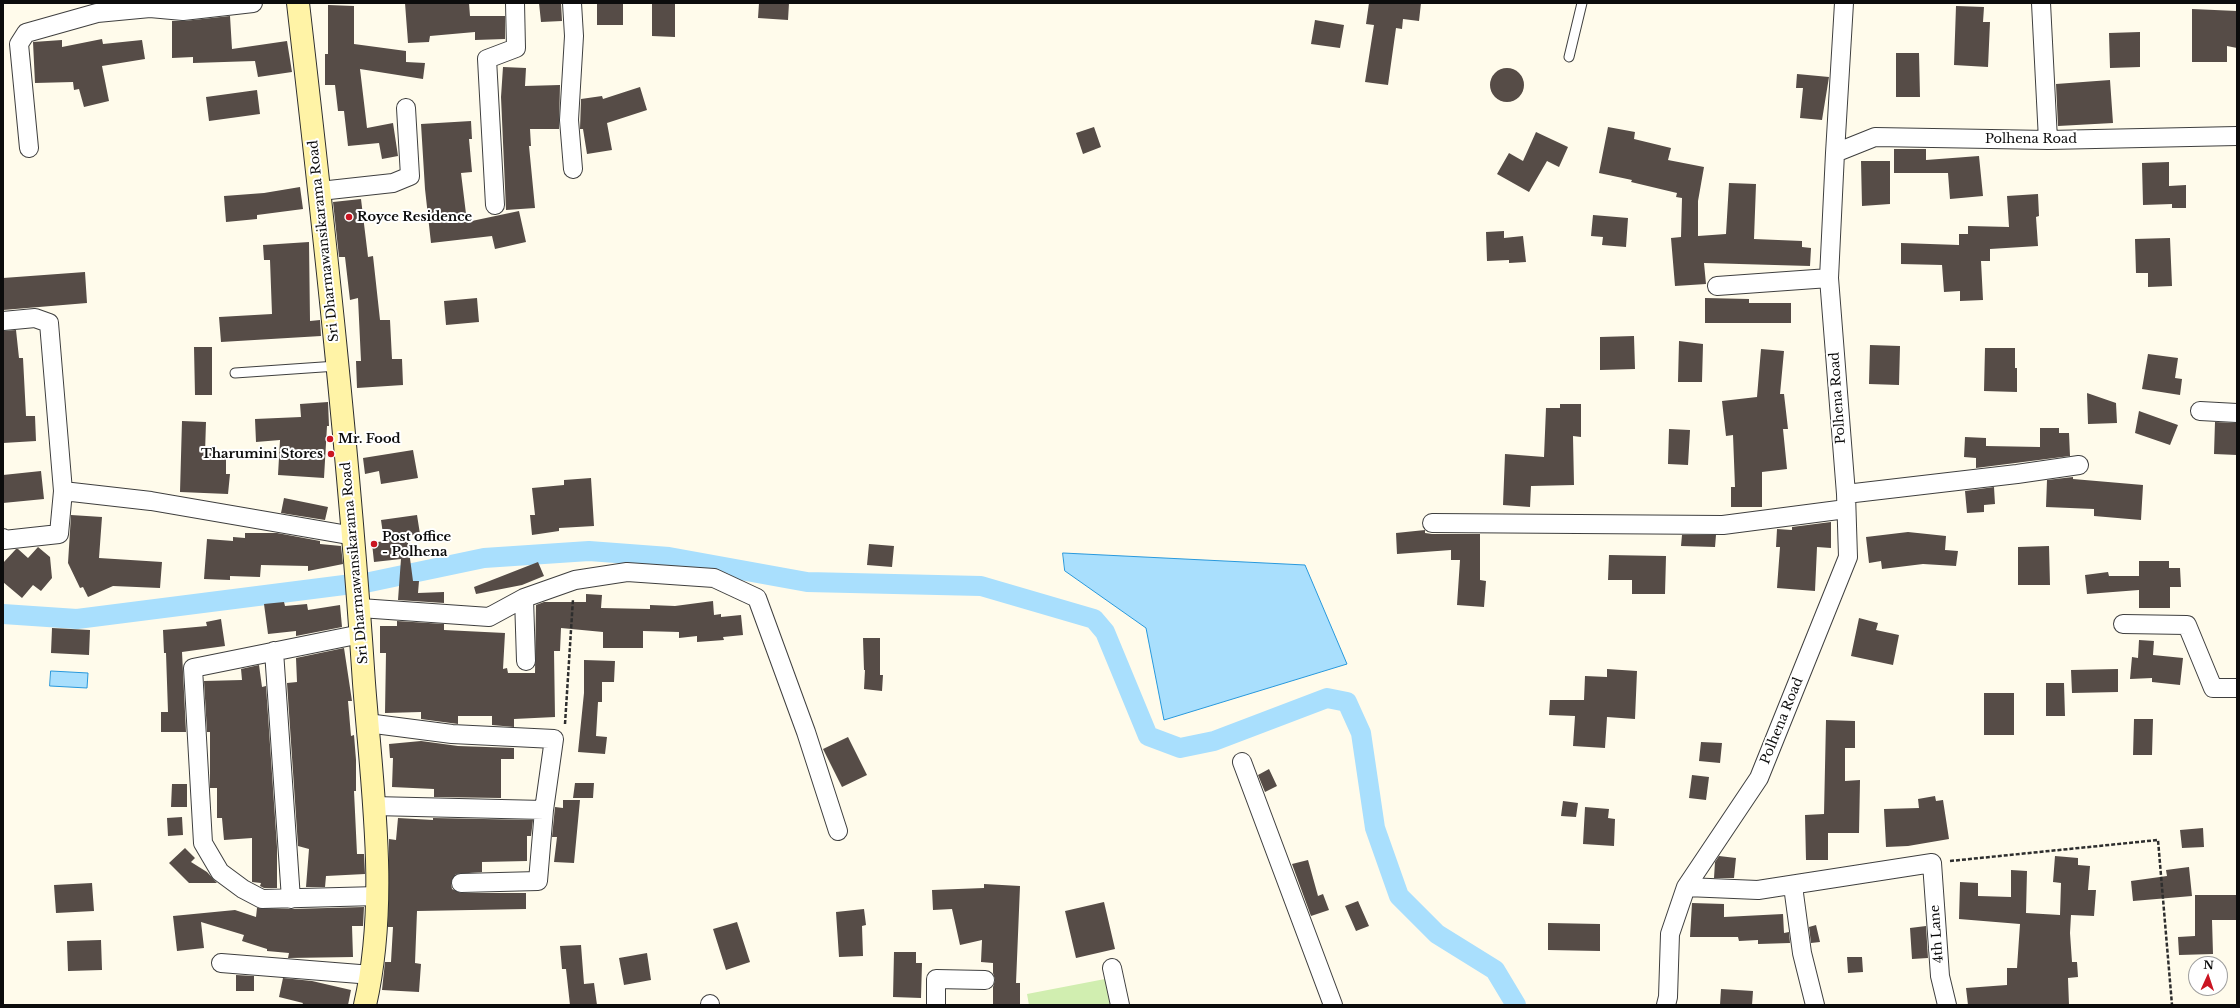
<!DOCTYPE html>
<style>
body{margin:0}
#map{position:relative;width:2240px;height:1008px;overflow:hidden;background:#fffbeb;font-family:"Libre Baskerville",serif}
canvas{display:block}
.frame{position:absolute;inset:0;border:4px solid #0c0c0c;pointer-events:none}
.north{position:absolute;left:2188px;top:956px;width:40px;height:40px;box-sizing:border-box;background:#fff;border:1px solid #9e9e9e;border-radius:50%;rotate:3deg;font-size:11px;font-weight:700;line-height:16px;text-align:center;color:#0c0c0c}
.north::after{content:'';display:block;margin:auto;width:14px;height:18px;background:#ca1522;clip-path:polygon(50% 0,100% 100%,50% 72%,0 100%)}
</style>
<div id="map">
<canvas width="2240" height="1008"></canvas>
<div class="frame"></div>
<div class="north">N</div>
</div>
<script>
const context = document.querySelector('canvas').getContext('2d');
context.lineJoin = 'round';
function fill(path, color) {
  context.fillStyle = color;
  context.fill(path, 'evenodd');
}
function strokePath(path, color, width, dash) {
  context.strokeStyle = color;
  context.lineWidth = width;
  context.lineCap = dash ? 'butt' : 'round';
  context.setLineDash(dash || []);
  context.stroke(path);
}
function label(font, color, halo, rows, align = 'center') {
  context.font = font + ' "Libre Baskerville",serif';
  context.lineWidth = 4;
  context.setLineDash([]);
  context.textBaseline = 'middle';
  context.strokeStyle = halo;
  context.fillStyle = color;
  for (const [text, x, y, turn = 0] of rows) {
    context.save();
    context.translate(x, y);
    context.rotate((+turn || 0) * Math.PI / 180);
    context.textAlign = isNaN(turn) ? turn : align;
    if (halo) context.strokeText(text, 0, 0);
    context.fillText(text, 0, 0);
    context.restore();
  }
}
fill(new Path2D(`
 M 1105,979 L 1110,1005 L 1029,1005 L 1027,994 Z`), '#d1eeb0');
const water = new Path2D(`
 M 1063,553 L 1305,565 L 1347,664 L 1164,720 L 1146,628 L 1065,571 Z
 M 51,671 L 88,673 L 87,688 L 50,686 Z`);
fill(water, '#a9dffd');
strokePath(water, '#2898dc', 1);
strokePath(new Path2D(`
 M 365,583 L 484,558 L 589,551 L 669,557 L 807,582 L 981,586 L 1094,619 L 1105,632 L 1148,736 L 1180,748 L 1214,741 L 1327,698 L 1347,702 L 1361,733 L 1375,828 L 1399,896 L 1437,934 L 1495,970 L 1516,1005
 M 3,614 L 77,619 L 344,585`), '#a9dffd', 20);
fill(new Path2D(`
 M 405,3 L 469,3 L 470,16 L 505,16 L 505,39 L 475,40 L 475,32 L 430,36 L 429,42 L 408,43 Z
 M 539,3 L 561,3 L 562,21 L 541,22 Z
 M 597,3 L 623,3 L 623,25 L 597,25 Z
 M 652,3 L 675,3 L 675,37 L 652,36 Z
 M 759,3 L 789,3 L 788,20 L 758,18 Z
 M 1369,3 L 1421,3 L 1419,21 L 1403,19 L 1402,29 L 1396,28 L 1388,85 L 1365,82 L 1374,25 L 1366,24 Z
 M 328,5 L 354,6 L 354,44 L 406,51 L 406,62 L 425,63 L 423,79 L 360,69 L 367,128 L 393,123 L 398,156 L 382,159 L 379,143 L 348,146 L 344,111 L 338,111 L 335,85 L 325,85 L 325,54 L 328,54 Z
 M 1956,6 L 1984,7 L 1983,22 L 1990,22 L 1988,67 L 1954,65 Z
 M 2192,9 L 2237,11 L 2237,48 L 2227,46 L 2227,62 L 2192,62 Z
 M 230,16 L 232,49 L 287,41 L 292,72 L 258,77 L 255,61 L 193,63 L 193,57 L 172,58 L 172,21 L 184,21 Z
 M 1315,20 L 1344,25 L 1340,48 L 1311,44 Z
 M 2140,32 L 2140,67 L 2110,68 L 2109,33 Z
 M 102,39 L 103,44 L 142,40 L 145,59 L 102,66 L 109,101 L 84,107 L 79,89 L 74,90 L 73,82 L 35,83 L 33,42 L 62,40 L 62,47 Z
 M 1896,53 L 1919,53 L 1920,97 L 1896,97 Z
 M 503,67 L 526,68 L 525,86 L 560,85 L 559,129 L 530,129 L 531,146 L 529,146 L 535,208 L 506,210 L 501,97 Z
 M1490 85a17 17 0 1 1 34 0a17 17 0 1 1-34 0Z
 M 1797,74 L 1829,77 L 1822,120 L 1800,118 L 1803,88 L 1796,88 Z
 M 2110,80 L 2113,123 L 2058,126 L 2056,84 Z
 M 640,87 L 647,110 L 607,123 L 612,150 L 587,154 L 583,129 L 580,129 L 581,99 L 602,96 L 603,99 Z
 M 257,90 L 260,114 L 209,121 L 206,97 Z
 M 471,121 L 472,139 L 469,139 L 472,172 L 461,173 L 467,222 L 519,211 L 526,242 L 495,249 L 492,236 L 431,243 L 425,189 L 421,124 Z
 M 1094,127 L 1101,147 L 1083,154 L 1076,133 Z
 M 1608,127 L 1635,132 L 1634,139 L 1671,148 L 1668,160 L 1704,167 L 1698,201 L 1698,236 L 1726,234 L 1729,183 L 1756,184 L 1754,239 L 1802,241 L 1802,247 L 1811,248 L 1810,266 L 1704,263 L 1706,284 L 1675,286 L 1671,238 L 1681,237 L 1682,198 L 1676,197 L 1677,193 L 1631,182 L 1632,180 L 1599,173 Z
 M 1536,132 L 1568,147 L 1559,167 L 1547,161 L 1529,192 L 1497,174 L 1509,153 L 1523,161 Z
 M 1894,149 L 1926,149 L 1926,160 L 1979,156 L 1983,196 L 1950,199 L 1948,173 L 1894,173 Z
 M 1861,161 L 1890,161 L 1890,204 L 1862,206 Z
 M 2169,162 L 2169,186 L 2186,185 L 2186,208 L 2172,208 L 2172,204 L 2143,205 L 2142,163 Z
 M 300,187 L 303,209 L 257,215 L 257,219 L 226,222 L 224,196 L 264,193 Z
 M 2038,194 L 2039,216 L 2036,217 L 2038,246 L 1990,249 L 1990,261 L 1981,261 L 1983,300 L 1960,301 L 1960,291 L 1944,292 L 1942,265 L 1901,264 L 1901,243 L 1959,245 L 1959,234 L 1968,234 L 1968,226 L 2009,227 L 2007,196 Z
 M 361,199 L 368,257 L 373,256 L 380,320 L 390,320 L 392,359 L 402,359 L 403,385 L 357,388 L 356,361 L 361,361 L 358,298 L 350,300 L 345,257 L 339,257 L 333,202 Z
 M 1593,215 L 1628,218 L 1626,247 L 1602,245 L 1603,237 L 1591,236 Z
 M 1504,231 L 1504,238 L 1523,236 L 1526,262 L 1509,263 L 1509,260 L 1487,261 L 1486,232 Z
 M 2170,238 L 2172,286 L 2148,287 L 2148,273 L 2136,273 L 2135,239 Z
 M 309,242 L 310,321 L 320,320 L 321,336 L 221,342 L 219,317 L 272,314 L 270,260 L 264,260 L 263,245 Z
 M 85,272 L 87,303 L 3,310 L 3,278 Z
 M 477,298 L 479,322 L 446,325 L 444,301 Z
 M 1705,298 L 1749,299 L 1749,303 L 1791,303 L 1791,323 L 1705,323 Z
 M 16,330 L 19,358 L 23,358 L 26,416 L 35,416 L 36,441 L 3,443 L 3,331 Z
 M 1634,336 L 1635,369 L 1600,370 L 1600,337 Z
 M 1679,341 L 1703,344 L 1702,382 L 1678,382 Z
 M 1870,345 L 1900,346 L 1899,385 L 1869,384 Z
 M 194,347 L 212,347 L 212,395 L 195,395 Z
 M 1985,348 L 2015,348 L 2015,368 L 2017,368 L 2017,392 L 1984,391 Z
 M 1761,349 L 1784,351 L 1780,394 L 1784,394 L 1788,429 L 1783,429 L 1787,469 L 1762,472 L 1762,507 L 1731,507 L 1731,487 L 1735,487 L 1733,435 L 1726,436 L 1722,401 L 1757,397 Z
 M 2148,354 L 2178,358 L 2175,378 L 2182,379 L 2180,395 L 2142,389 Z
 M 2087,393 L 2116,403 L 2117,423 L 2088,424 Z
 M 328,402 L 329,426 L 327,426 L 324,478 L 278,475 L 280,440 L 256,442 L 255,419 L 301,417 L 300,404 Z
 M 1560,404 L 1581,404 L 1581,437 L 1573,436 L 1574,485 L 1531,486 L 1530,507 L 1503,505 L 1505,454 L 1544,457 L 1546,408 L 1560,408 Z
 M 2139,411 L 2178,425 L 2170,445 L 2135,433 Z
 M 182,421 L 206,422 L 205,453 L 226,454 L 226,474 L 230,474 L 228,494 L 180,492 Z
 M 2215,422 L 2237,423 L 2237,455 L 2214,454 Z
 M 2040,428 L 2059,428 L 2059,433 L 2069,433 L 2070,456 L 1976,468 L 1976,458 L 1964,457 L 1965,437 L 1986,438 L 1986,446 L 2040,447 Z
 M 1669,429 L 1690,430 L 1688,465 L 1668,464 Z
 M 413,450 L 418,478 L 381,484 L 379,471 L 365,474 L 363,458 Z
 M 41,471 L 44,499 L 3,503 L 3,475 Z
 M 2073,477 L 2073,479 L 2143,485 L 2141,520 L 2094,516 L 2094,509 L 2046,507 L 2047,480 Z
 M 591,478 L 594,526 L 559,528 L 559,531 L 532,535 L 530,515 L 535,515 L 532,488 L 564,485 L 564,480 Z
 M 1994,487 L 1995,504 L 1984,505 L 1984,512 L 1967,513 L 1965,491 Z
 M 284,498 L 328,507 L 325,520 L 281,513 Z
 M 71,515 L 102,517 L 99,558 L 162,562 L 160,588 L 113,586 L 88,597 L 83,587 L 80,588 L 68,563 Z
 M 417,515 L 420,534 L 407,536 L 413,581 L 419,581 L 418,593 L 444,592 L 444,603 L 398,600 L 401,559 L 374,562 L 372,543 L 384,541 L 381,520 Z
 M 1831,522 L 1831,548 L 1817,547 L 1815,591 L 1777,588 L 1780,547 L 1776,547 L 1777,529 L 1792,530 L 1792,527 Z
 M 1425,530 L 1425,533 L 1432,534 L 1480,534 L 1480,580 L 1486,581 L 1484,607 L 1457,605 L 1460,560 L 1451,560 L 1451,550 L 1397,554 L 1396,533 Z
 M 1908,532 L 1946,536 L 1945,550 L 1958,551 L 1956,566 L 1923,564 L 1882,569 L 1881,561 L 1869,563 L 1866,537 Z
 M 245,533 L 277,533 L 320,541 L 320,544 L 341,546 L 343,564 L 308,571 L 308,566 L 261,565 L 260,577 L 230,576 L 230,580 L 204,579 L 207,539 L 233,541 L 233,537 L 245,538 Z
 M 1682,535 L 1716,535 L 1715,547 L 1681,546 Z
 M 869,544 L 894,546 L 892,567 L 867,565 Z
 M 2049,546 L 2050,585 L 2018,585 L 2018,547 Z
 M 38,547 L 50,557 L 52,578 L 41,591 L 33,585 L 22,598 L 3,582 L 3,563 L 16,549 L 18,549 L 28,558 Z
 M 1609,555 L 1666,556 L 1665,594 L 1632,594 L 1632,580 L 1608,580 Z
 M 2139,561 L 2169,561 L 2169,568 L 2180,568 L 2181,587 L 2170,587 L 2170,608 L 2139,608 L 2139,590 L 2087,594 L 2085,575 L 2108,572 L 2109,576 L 2139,576 Z
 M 538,562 L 544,576 L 522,585 L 476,594 L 474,587 Z
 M 586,594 L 602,595 L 601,608 L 650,609 L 650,605 L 675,606 L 713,601 L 714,615 L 721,614 L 721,617 L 741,615 L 743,635 L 723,637 L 724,640 L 697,642 L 697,636 L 679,638 L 679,632 L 643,631 L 643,648 L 603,648 L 603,632 L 561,628 L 560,651 L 554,651 L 555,717 L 514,719 L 514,727 L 492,725 L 492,716 L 458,716 L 458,724 L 421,719 L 421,712 L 385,713 L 386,653 L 380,653 L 380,626 L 397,626 L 397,621 L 444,624 L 444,630 L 505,633 L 503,669 L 507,668 L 508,673 L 535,673 L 536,605 L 544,602 L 586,602 Z
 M 284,602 L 285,606 L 307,604 L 308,610 L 340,605 L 342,627 L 296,636 L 296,631 L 268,634 L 264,604 Z
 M 1859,618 L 1878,623 L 1876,630 L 1899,635 L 1893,665 L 1851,656 Z
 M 221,619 L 225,646 L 182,652 L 186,732 L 161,732 L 161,712 L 168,712 L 166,653 L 164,653 L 163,630 L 207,626 L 206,622 Z
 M 52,628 L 90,630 L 89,655 L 51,653 Z
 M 863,638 L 880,638 L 880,675 L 883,675 L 882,691 L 864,689 L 865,670 L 864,670 Z
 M 2139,640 L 2154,641 L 2153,655 L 2183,658 L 2180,685 L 2152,682 L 2152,678 L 2130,679 L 2132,657 L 2138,658 Z
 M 344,648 L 352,701 L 348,701 L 351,736 L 354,735 L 356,760 L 356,791 L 354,791 L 357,854 L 364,854 L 365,874 L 326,876 L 325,887 L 306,887 L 309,849 L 298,846 L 287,683 L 297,682 L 296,658 Z
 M 584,660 L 615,661 L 614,682 L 602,682 L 602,702 L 598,702 L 596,736 L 607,737 L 605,754 L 578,752 L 584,693 Z
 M 259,665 L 262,687 L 266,686 L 277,847 L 277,888 L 264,888 L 260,886 L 261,883 L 252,882 L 252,838 L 224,840 L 222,818 L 217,818 L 217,788 L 210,788 L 210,732 L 207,732 L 204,681 L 242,680 L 241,669 Z
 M 1607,669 L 1637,671 L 1635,719 L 1607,717 L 1605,748 L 1573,746 L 1575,716 L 1549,715 L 1550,700 L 1584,700 L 1585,676 L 1607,677 Z
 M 2118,669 L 2118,692 L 2072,693 L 2071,670 Z
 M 2046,683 L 2064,683 L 2065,716 L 2046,716 Z
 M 1984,693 L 2014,693 L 2014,735 L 1984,735 Z
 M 2134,719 L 2153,719 L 2152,755 L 2133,755 Z
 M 1826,720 L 1855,721 L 1855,748 L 1845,748 L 1845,781 L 1860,780 L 1859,833 L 1828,833 L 1828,860 L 1806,860 L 1805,815 L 1824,814 Z
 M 848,737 L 867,775 L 842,787 L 823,749 Z
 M 421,741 L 458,746 L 514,748 L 514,759 L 501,759 L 501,798 L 434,797 L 434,789 L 392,787 L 393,758 L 390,758 L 389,744 Z
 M 1701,742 L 1722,743 L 1720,763 L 1699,761 Z
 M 1269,769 L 1277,786 L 1265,792 L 1258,775 Z
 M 1692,775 L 1709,777 L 1706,800 L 1689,798 Z
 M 575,783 L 594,783 L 593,798 L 573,798 Z
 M 172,784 L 187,784 L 187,807 L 171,807 Z
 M 1935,796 L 1936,801 L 1943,800 L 1949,839 L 1908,846 L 1886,847 L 1884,809 L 1919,808 L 1918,799 Z
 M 563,800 L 580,800 L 574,863 L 554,862 L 557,837 L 552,837 L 555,807 L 563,808 Z
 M 1563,801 L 1578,803 L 1576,817 L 1561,816 Z
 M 1585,807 L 1609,809 L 1608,818 L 1615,819 L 1614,846 L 1583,844 Z
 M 182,817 L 183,835 L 168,836 L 167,818 Z
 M 398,818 L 433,820 L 433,818 L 533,820 L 531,836 L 527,836 L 527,861 L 482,862 L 482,872 L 456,874 L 451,883 L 452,889 L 461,893 L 526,893 L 526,909 L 417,911 L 415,963 L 421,964 L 419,992 L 382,990 L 385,962 L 391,962 L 393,927 L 388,927 L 389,839 L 396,840 Z
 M 2203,828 L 2204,847 L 2182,848 L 2180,830 Z
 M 185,848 L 195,858 L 191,862 L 207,872 L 217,883 L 189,883 L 169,863 Z
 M 1719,856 L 1736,858 L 1734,878 L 1714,878 L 1715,862 Z
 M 2055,856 L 2078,858 L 2078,865 L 2090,866 L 2088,890 L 2096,890 L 2094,916 L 2071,915 L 2070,933 L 2072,962 L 2077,962 L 2078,977 L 2068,978 L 2069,1005 L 1968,1005 L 1966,988 L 2007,985 L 2007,968 L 2017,968 L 2020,924 L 1959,919 L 1960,882 L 1978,883 L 1978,896 L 2011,897 L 2011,870 L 2027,871 L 2026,913 L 2060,915 L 2061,883 L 2053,882 Z
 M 1308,860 L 1318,896 L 1323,894 L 1329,910 L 1311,916 L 1292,864 Z
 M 2189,867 L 2192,896 L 2133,901 L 2131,881 L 2167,876 L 2166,870 Z
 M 92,883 L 94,911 L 56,913 L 54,885 Z
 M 984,884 L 1020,886 L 1016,983 L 1020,983 L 1020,1005 L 993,1005 L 993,987 L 995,980 L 993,973 L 993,963 L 981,962 L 982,940 L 960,945 L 952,909 L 933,910 L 932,890 L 984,888 Z
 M 2195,895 L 2237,895 L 2237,920 L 2212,920 L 2213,954 L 2179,955 L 2178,937 L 2195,936 Z
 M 1358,901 L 1369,926 L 1356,931 L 1345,906 Z
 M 1104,902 L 1115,949 L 1076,958 L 1065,911 Z
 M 1692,903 L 1724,904 L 1724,917 L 1783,914 L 1784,933 L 1789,932 L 1790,943 L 1758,944 L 1758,940 L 1739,941 L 1738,937 L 1690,937 Z
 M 364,907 L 363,926 L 352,926 L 353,957 L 288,958 L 289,953 L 267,951 L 267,949 L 242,941 L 244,935 L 201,922 L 204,948 L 177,951 L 173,916 L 235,910 L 256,917 L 257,908 L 291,909 Z
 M 864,909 L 866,925 L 862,926 L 863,956 L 839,957 L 836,912 Z
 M 737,922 L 750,962 L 726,970 L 713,929 Z
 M 1548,923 L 1600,924 L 1600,951 L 1548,950 Z
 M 1816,925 L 1820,942 L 1811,943 L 1809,927 Z
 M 1926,926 L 1928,958 L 1912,959 L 1910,928 Z
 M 101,940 L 102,970 L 68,971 L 67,941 Z
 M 581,945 L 584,984 L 594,983 L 597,1005 L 570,1005 L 566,969 L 562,969 L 560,946 Z
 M 894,952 L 916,952 L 916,963 L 922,963 L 921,998 L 893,997 Z
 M 647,953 L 651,980 L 624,985 L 619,958 Z
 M 1847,957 L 1862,957 L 1863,972 L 1848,973 Z
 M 236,975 L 254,976 L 254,991 L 236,991 Z
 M 283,978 L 312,981 L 351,990 L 348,1005 L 302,1005 L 303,1003 L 279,997 Z
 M 1721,989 L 1753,991 L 1752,1005 L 1720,1005 Z`), '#564c47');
const lane = new Path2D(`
 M 1569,57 L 1582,3
 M 235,373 L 337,366`);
const street = new Path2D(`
 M 572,3 L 574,36 L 569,120 L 573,169
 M 2041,3 L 2048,140
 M 29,148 L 19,44 L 26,33 L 97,13 L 150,8 L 183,11 L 253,3
 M 1835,153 L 1844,3
 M 320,191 L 393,183 L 410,176 L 406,108
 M 495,205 L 487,59 L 516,48 L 515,3
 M 1717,286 L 1829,278
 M 3,321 L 35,318 L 49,323 L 63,491 L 59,534 L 4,540 L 3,538
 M 2200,411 L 2237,413
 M 63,491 L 151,501 L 354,536
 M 1846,494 L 2017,474 L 2079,465
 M 1432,523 L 1723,525 L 1846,509
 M 524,598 L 526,661
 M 360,608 L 489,617 L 524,598 L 575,580 L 627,572 L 714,578 L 757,598 L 806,732 L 838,831
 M 2123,624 L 2187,625 L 2213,688 L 2237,688
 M 361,634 L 193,668 L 203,843 L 220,872 L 243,889 L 262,899 L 378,896
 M 274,651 L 291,899
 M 367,723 L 452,734 L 554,739 L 544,810 L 538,881 L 461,883
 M 1242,762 L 1333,1005
 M 373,806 L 544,810
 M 1793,886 L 1802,953 L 1815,1005
 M 1686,887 L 1758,890 L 1932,863 L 1940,976 L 1947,1005
 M 221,963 L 372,975
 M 1112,968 L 1120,1005
 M 710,1004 L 710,1005
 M 936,1005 L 936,979 L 985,980
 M 1666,1005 L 1668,997 L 1670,934 L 1686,887 L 1759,778 L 1848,557 L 1846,494 L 1829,278 L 1835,153 L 1875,137 L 2048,140 L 2237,136`);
const secondary = new Path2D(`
 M 298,3 C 324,229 349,455 364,683 C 372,789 389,900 365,1005`);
strokePath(lane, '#3f3f3f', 11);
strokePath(street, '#3f3f3f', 20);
strokePath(secondary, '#2e2e2e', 24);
strokePath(new Path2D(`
 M 565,724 L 573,599
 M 1950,861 L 2158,840 L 2172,1005`), '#2e2e2e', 2.5, [4, 2]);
strokePath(lane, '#fff', 9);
strokePath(street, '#fff', 18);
strokePath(secondary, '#fff3a6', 22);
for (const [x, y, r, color] of [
 [349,217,4,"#ca1522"],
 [330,439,4,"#ca1522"],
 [331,454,4,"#ca1522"],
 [374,544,4,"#ca1522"]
]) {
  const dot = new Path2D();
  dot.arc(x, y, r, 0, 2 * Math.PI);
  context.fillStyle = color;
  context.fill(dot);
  strokePath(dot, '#fff', 1.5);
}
label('13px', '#0c0c0c', '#fff', [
 ["Polhena Road",2031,139],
 ["Sri Dharmawansikarama Road",324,241,-96],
 ["Polhena Road",1838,398,-94],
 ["Sri Dharmawansikarama Road",355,563,-95],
 ["Polhena Road",1782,721,-68],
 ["4th Lane",1937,934,-94]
]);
label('bold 13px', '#0c0c0c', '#fff', [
 ["Royce Residence",357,217],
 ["Mr. Food",338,439],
 ["Tharumini Stores",323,454,"right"],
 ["Post office",382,537],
 ["- Polhena",382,552]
], 'left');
</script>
